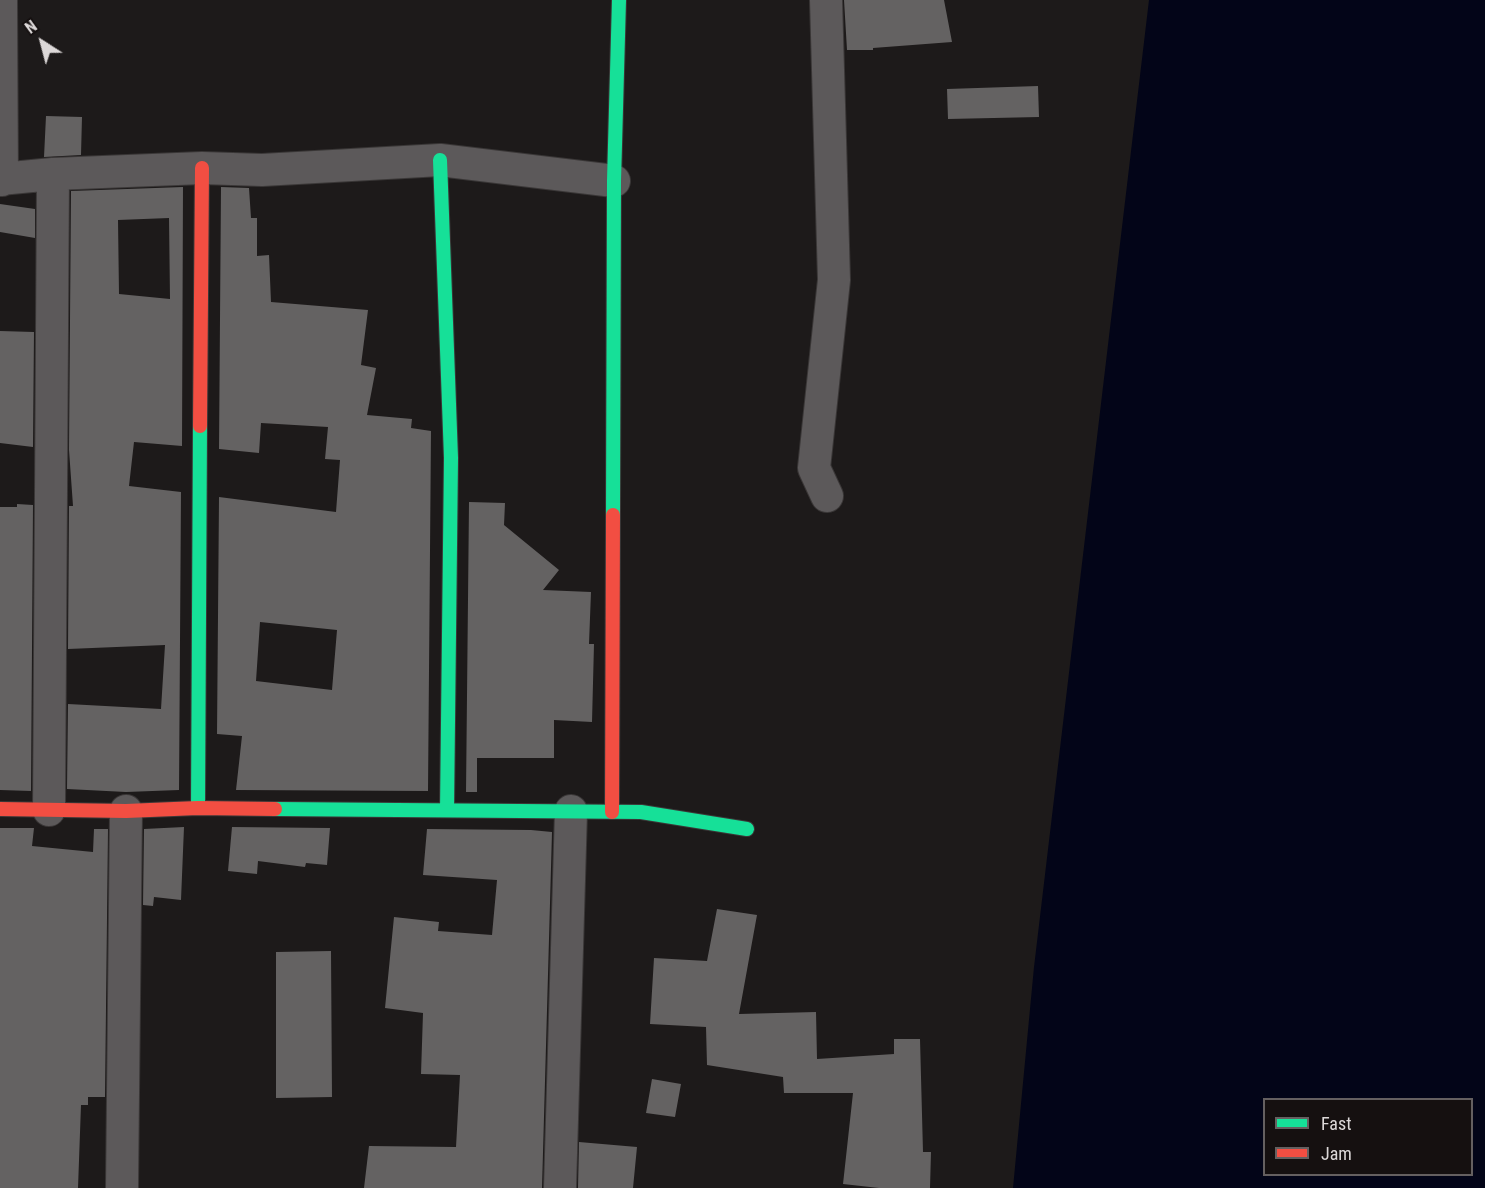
<!DOCTYPE html>
<style>
body{margin:0}
#map{position:relative;width:1485px;height:1188px;overflow:hidden;background:#1d1a1a;font-family:"Roboto Condensed",sans-serif}
canvas{display:block}
.legend{position:absolute;left:1263px;top:1098px;width:210px;height:78px;box-sizing:border-box;background:#151010;border:2px solid #656060;margin:0;padding:8px 10px;list-style:none;font-size:18px;color:#dcd8d8}
.legend li{display:flex;align-items:center;gap:12px;height:30px}
.legend b{width:30px;border:2px solid #656060}
.north{position:absolute;left:12px;top:12px;width:60px;height:60px;-webkit-text-stroke:4px #151010;paint-order:stroke;rotate:324deg;font-size:16px;font-weight:700;line-height:24px;text-align:center;color:#dcd8d8}
.north::after{content:'';display:block;margin:auto;width:21px;height:27px;background:#dcd8d8;clip-path:polygon(50% 0,100% 100%,50% 72%,0 100%)}
</style>
<div id="map">
<canvas width="1485" height="1188"></canvas>
<ul class="legend">
<li><b style="height:8px;background:#16e098"></b>Fast</li>
<li><b style="height:8px;background:#f24e42"></b>Jam</li>
</ul>
<div class="north">N</div>
</div>
<script>
const context = document.querySelector('canvas').getContext('2d');
context.lineJoin = 'round';
function fill(path, color) {
  context.fillStyle = color;
  context.fill(path, 'evenodd');
}
function strokePath(path, color, width, dash) {
  context.strokeStyle = color;
  context.lineWidth = width;
  context.lineCap = dash ? 'butt' : 'round';
  context.setLineDash(dash || []);
  context.stroke(path);
}
fill(new Path2D(`
 M 1149,0 L 1485,0 L 1485,1188 L 1013,1188 L 1034,967 ZM 1264,1100 L 1472,1100 L 1472,1174 L 1264,1174 Z`), '#030518');
fill(new Path2D(`
 M 844,0 L 944,0 L 952,42 L 873,48 L 873,50 L 847,50 Z
 M 1038,86 L 1039,117 L 948,119 L 947,89 Z
 M 46,116 L 82,117 L 81,155 L 44,157 Z
 M 183,187 L 182,446 L 134,442 L 129,486 L 181,492 L 179,790 L 126,792 L 67,789 L 68,704 L 161,709 L 165,645 L 68,649 L 69,506 L 73,506 L 69,450 L 71,191 ZM 169,218 L 170,299 L 119,294 L 118,220 Z
 M 221,187 L 249,188 L 251,218 L 257,218 L 257,256 L 269,255 L 271,302 L 368,310 L 361,365 L 376,368 L 367,415 L 412,419 L 411,428 L 431,431 L 428,791 L 236,790 L 242,736 L 217,734 L 219,497 L 336,512 L 340,460 L 325,459 L 328,427 L 261,423 L 259,453 L 219,449 ZM 260,622 L 337,630 L 332,690 L 256,681 Z
 M 0,204 L 35,209 L 35,238 L 0,232 Z
 M 0,331 L 34,332 L 33,447 L 0,443 Z
 M 469,502 L 505,503 L 504,525 L 559,570 L 543,590 L 591,592 L 589,644 L 594,644 L 592,722 L 554,720 L 554,758 L 477,758 L 477,792 L 466,792 Z
 M 17,504 L 33,505 L 31,791 L 0,790 L 0,507 L 17,507 Z
 M 184,827 L 181,900 L 154,897 L 153,906 L 143,905 L 144,829 Z
 M 232,827 L 330,828 L 327,865 L 306,863 L 305,867 L 258,861 L 257,874 L 228,871 Z
 M 0,828 L 34,828 L 32,846 L 93,852 L 94,829 L 108,829 L 105,1097 L 88,1097 L 88,1105 L 81,1105 L 78,1188 L 0,1188 Z
 M 427,829 L 531,830 L 552,832 L 542,1188 L 364,1188 L 369,1146 L 456,1147 L 460,1075 L 421,1074 L 423,1013 L 385,1008 L 394,917 L 439,922 L 438,931 L 492,935 L 497,880 L 423,875 Z
 M 717,909 L 757,915 L 739,1014 L 816,1012 L 817,1059 L 894,1054 L 894,1039 L 920,1039 L 923,1152 L 931,1152 L 930,1188 L 879,1188 L 843,1184 L 853,1093 L 784,1093 L 783,1077 L 707,1065 L 706,1027 L 650,1024 L 654,958 L 707,961 Z
 M 331,951 L 332,1097 L 276,1098 L 276,952 Z
 M 652,1079 L 681,1084 L 675,1117 L 646,1113 Z
 M 579,1142 L 637,1147 L 633,1188 L 578,1188 Z`), '#646262');
const street = new Path2D(`
 M 1,0 L 2,180
 M 826,0 L 834,280 L 814,468 L 827,496
 M 0,179 L 53,174 L 202,168 L 262,170 L 440,160 L 614,181
 M 49,810 L 53,174
 M 122,1188 L 126,811
 M 560,1188 L 571,811`);
const fast = new Path2D(`
 M 440,160 L 451,458 L 447,810
 M 613,515 L 614,181 L 619,0
 M 198,808 L 200,426
 M 275,809 L 641,812 L 747,829`);
const jam = new Path2D(`
 M 200,426 L 202,168
 M 0,809 L 126,811 L 198,808 L 275,809
 M 612,812 L 613,515`);
strokePath(street, '#3a3737', 34);
strokePath(fast, '#3a3737', 16);
strokePath(jam, '#3a3737', 16);
strokePath(street, '#5c595a', 32);
strokePath(fast, '#16e098', 14);
strokePath(jam, '#f24e42', 14);
</script>
